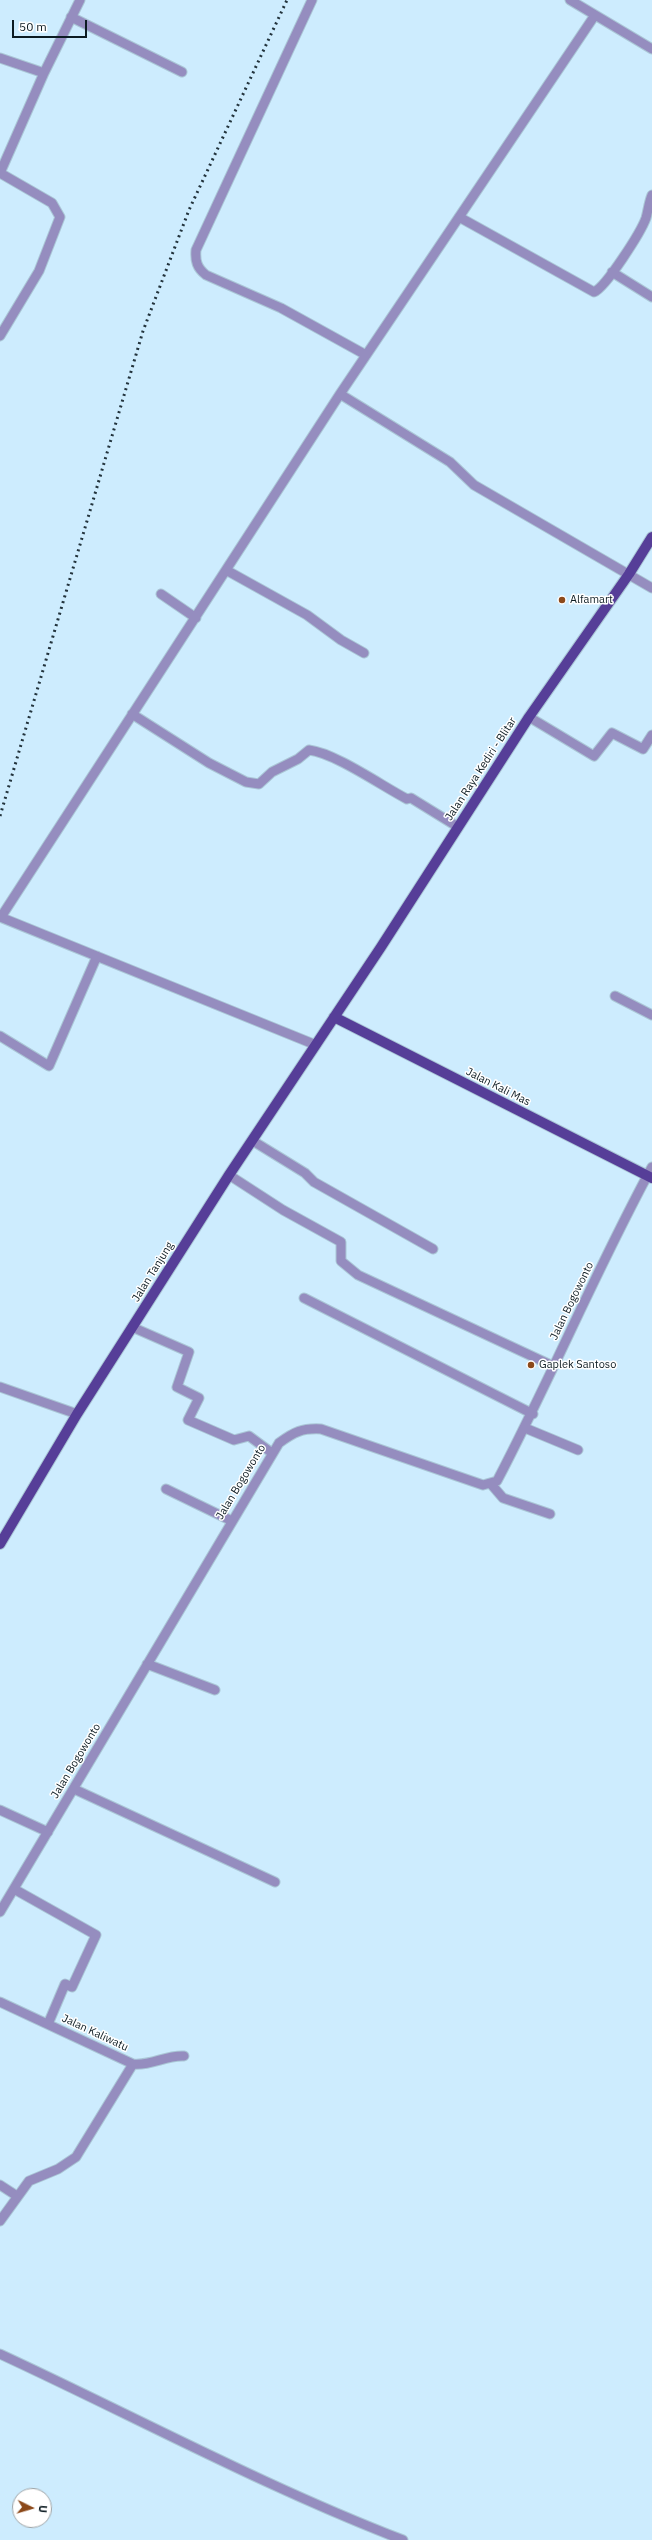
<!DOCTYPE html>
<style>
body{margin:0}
#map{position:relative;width:652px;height:2540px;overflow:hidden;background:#cdecfe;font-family:"IBM Plex Sans",sans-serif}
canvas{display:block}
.north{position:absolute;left:12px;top:2488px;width:40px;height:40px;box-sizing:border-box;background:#fff;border:1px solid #9ea4a7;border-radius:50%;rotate:95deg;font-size:11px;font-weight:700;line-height:16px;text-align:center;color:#0c1b22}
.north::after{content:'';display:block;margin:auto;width:14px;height:18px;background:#8c491a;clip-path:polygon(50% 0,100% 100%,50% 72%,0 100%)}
.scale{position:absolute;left:12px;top:20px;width:75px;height:18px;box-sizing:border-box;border:2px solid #0c1b22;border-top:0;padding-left:5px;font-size:12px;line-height:14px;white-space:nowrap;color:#0c1b22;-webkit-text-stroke:3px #fff;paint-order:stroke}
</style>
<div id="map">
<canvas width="652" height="2540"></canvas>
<div class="north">U</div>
<div class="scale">50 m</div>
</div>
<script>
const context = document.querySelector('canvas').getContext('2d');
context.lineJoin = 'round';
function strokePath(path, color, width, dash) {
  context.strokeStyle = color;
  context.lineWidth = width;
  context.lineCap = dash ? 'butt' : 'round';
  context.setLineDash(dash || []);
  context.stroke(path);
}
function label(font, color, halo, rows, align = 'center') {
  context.font = font + ' "IBM Plex Sans",sans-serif';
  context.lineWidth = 3;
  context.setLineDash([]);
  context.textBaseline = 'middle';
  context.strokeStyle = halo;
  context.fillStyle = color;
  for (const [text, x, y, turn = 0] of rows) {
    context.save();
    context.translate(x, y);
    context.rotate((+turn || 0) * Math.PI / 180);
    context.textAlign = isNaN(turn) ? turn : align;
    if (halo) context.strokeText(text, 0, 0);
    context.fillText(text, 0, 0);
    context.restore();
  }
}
const minor = new Path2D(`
 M 312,0 L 196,250 C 195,261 197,268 206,275 L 281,308 L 366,355
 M 570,0 L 652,49
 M 71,17 L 182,72
 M 0,58 L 44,73
 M 459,217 L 594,292 C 606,287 641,232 646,218 C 648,211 649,202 652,195
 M 612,272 L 652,297
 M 0,336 L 39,271 L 60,217 L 52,203 L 0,173 L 44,73 L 80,0
 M 340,394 L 450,462 L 474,485 L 652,588
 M 226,570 L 307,615 L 341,640 L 364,653
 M 161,594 L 196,618
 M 132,714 L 209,763 L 246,782 L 259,784 L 272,772 L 298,759 L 309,750 C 335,753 382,786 407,799 L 411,798 L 458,827
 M 529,717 L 594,756 L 612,733 L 643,749 L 652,735
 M 0,917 L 316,1045
 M 1,917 L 340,394 L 595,15
 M 615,996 L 652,1015
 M 0,1036 L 49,1066 L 97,956
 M 253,1141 L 305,1173 L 314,1182 L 433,1249
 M 229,1175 L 283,1210 L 341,1242 L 341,1261 L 358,1275 L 553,1366
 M 304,1298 L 533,1414
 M 132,1327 L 189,1352 L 177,1387 L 199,1398 L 188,1420 L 234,1440 L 249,1436 L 272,1453
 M 0,1387 L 77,1414
 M 525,1428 L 578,1450
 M 491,1484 L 503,1498 L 550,1514
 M 166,1489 L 232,1521
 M 147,1664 L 215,1690
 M 74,1789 L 275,1882
 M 0,1810 L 48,1832
 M 14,1889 L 96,1935 L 72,1987 L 65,1984 L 48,2024
 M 0,1912 L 279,1443 C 294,1432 302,1428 321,1429 L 483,1485 L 497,1481 C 551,1378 596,1270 652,1167
 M 0,2002 L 133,2064 C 152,2066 165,2055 184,2056
 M 0,2185 L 17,2196
 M 0,2221 L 29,2181 L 58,2169 L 76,2157 L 133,2064
 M 0,2354 C 134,2416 265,2487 403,2540`);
const primary = new Path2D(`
 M 334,1017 L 652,1178
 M 0,1544 L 77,1414 L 229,1175 L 381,947 L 529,717 L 629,574 L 652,537`);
strokePath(minor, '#aac6d6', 11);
strokePath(primary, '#aac6d6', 12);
strokePath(minor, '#958dbf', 9);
strokePath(primary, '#563e98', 10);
strokePath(new Path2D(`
 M 0,816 L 143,331 L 189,210 L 287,0`), '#22333c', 3, [2, 4]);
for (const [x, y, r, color] of [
 [562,600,4,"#8c491a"],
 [531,1365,4,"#8c491a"]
]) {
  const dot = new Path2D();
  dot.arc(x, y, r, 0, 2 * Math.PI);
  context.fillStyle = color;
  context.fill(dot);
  strokePath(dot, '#fff', 1.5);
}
label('11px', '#0c1b22', '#fff', [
 ["Alfamart",570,600],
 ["Gaplek Santoso",539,1365]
], 'left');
label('11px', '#0c1b22', '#fff', [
 ["Jalan Raya Kediri - Blitar",481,769,-57],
 ["Jalan Kali Mas",498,1087,27],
 ["Jalan Tanjung",153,1272,-58],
 ["Jalan Bogowonto",572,1301,-64],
 ["Jalan Bogowonto",241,1482,-59],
 ["Jalan Bogowonto",76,1761,-59],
 ["Jalan Kaliwatu",95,2033,25]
]);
</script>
